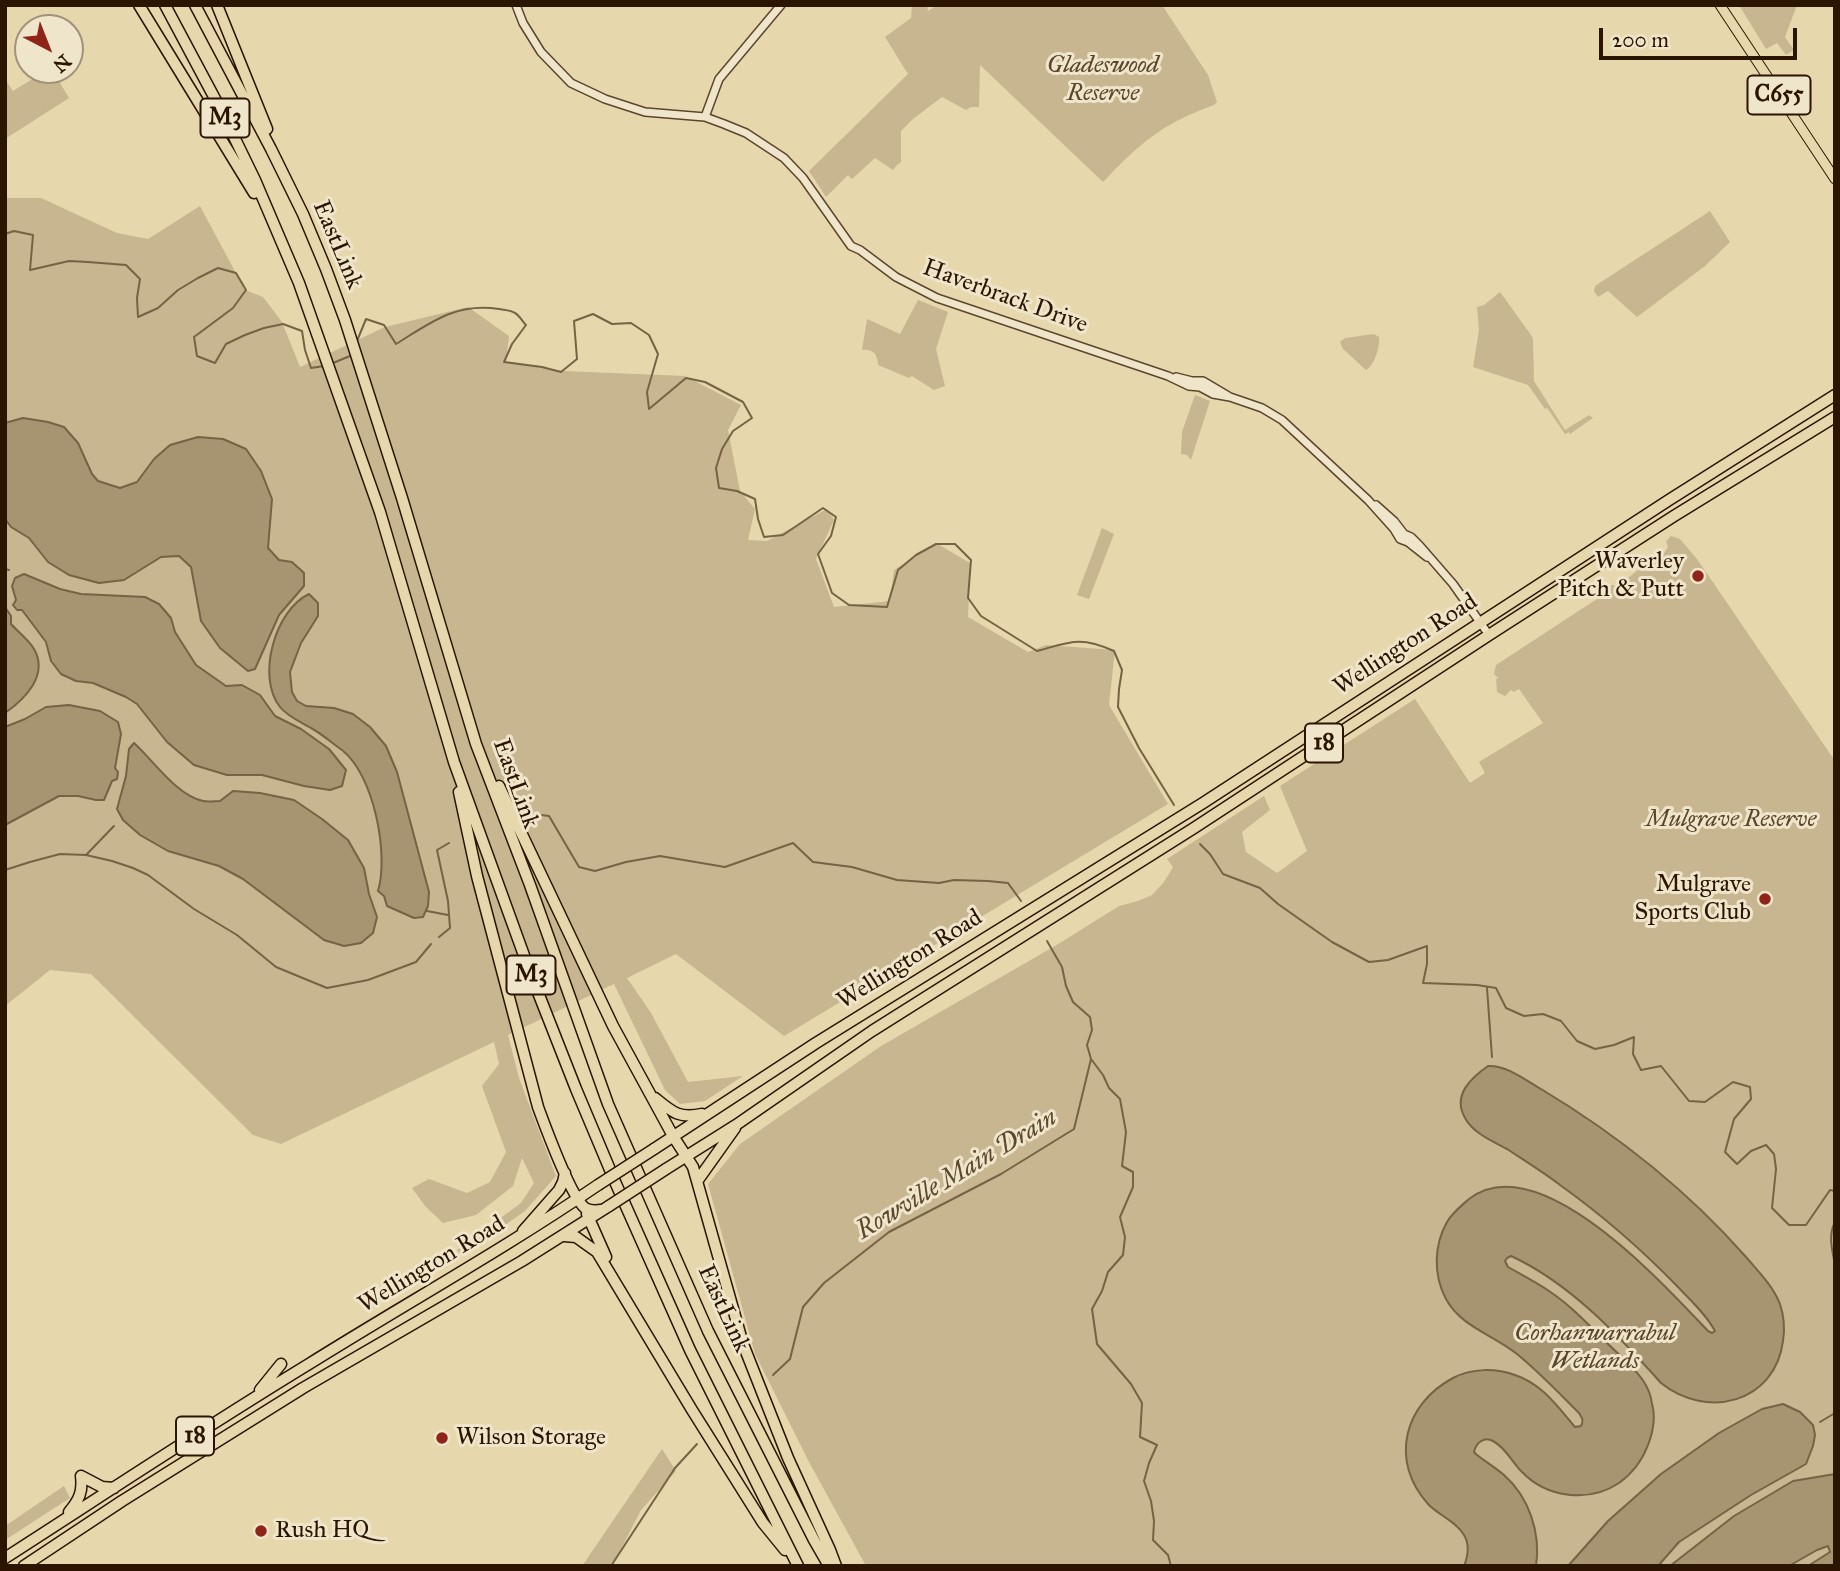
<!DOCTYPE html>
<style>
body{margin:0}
#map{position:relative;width:1840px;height:1571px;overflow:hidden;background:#e7d7ad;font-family:"IM FELL Great Primer",serif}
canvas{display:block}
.frame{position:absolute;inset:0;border:7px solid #2c1500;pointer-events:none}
.north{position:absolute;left:14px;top:14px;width:70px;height:70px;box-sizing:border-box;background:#efe5ca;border:2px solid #a19279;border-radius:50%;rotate:138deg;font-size:19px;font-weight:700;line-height:28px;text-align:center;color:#2c1500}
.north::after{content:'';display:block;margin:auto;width:24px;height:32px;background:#8f2418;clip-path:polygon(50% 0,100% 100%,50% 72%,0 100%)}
.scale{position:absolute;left:1599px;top:28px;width:198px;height:32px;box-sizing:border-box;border:4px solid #2c1500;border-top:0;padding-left:9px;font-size:21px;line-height:24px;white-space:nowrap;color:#2c1500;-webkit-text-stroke:5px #efe5ca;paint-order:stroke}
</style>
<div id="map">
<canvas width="1840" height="1571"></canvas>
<div class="frame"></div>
<div class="north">N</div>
<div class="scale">200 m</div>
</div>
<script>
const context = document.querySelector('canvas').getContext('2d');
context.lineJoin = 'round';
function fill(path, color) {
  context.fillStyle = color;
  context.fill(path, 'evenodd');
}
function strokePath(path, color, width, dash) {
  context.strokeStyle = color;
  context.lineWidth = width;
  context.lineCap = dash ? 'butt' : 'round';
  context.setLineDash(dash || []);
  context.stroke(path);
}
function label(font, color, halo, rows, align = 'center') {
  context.font = font + ' "IM FELL Great Primer",serif';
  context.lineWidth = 6;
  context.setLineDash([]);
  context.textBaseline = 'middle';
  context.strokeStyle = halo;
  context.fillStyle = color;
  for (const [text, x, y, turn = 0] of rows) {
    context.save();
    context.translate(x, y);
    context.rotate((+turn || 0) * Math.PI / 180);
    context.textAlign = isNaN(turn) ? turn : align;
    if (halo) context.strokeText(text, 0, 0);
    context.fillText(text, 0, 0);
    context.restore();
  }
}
fill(new Path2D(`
 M 912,5 L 927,5 L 928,11 L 938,5 L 1162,5 L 1208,75 L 1217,102 L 1214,105 C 1163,123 1140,143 1103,182 L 980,65 L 979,107 L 971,107 L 966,110 L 942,97 L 913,119 L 901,131 L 901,162 L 897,165 L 893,170 L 875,158 L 852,179 L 848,175 L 826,197 L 809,171 L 908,74 L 885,37 L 911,18 Z
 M 1739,5 L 1797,5 L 1785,37 L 1794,50 L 1786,55 L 1777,43 L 1766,49 Z
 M 47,70 L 54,73 L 69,98 L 5,139 L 5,79 L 13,91 Z
 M 5,198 L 41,198 L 117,233 L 148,239 L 200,206 L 245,290 L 263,297 L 282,322 L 300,367 L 385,327 L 468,307 L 509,336 L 506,361 L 564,371 L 685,376 L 741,405 L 728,430 L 740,491 L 755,509 L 748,540 L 767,541 L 827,509 L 834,520 L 816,559 L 834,607 L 890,601 L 894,570 L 936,543 L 970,563 L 968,617 L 1028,652 L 1046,645 L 1115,650 L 1109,705 L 1168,804 L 784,1036 L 676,954 L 627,978 L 651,1013 L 688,1082 L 743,1076 L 705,1101 L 680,1104 L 665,1090 L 614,984 L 508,1035 L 519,1078 L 556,1176 L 525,1211 L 461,1256 L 457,1250 L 521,1203 L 534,1183 L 522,1158 L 513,1186 L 476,1215 L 443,1223 L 425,1206 L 412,1188 L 429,1179 L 467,1193 L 490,1182 L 506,1152 L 482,1086 L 499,1064 L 494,1042 L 281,1144 L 253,1135 L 91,974 L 50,970 L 5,1006 Z
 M 1710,211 L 1730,242 L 1705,266 L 1637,317 L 1608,291 L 1598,297 L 1594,291 L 1595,286 Z
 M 1500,292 L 1531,335 L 1533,339 L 1534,381 L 1565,430 L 1589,415 L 1593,418 L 1570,434 L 1569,432 L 1565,434 L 1547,408 L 1545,409 L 1528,385 L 1473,367 L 1479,330 L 1477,307 L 1484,305 Z
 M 918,300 L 948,312 L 936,349 L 945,386 L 934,390 L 912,376 L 909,378 L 878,365 C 878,355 873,348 862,350 L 867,319 L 900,334 Z
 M 1374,334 L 1379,337 C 1380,346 1375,365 1366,370 L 1343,349 L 1340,342 L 1345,338 Z
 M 1195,395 L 1210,401 L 1191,460 L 1187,455 L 1181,454 L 1182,432 Z
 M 1102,528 L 1114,534 L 1089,599 L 1077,595 Z
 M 1671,536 L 1680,539 L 1697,559 L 1835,761 L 1835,1566 L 866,1566 L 809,1462 L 755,1354 L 708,1184 L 740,1144 L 881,1046 L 1055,946 L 1119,906 L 1138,901 L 1152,895 L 1164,882 L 1173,867 L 1167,859 L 1264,796 L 1270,810 L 1242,832 L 1246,852 L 1277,873 L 1307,851 L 1280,786 L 1415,699 L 1470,783 L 1485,773 L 1479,762 L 1543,723 L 1519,689 L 1514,692 L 1511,690 L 1505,696 L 1497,692 L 1496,679 L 1498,678 L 1494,674 L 1496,665 L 1609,591 L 1611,585 L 1614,585 L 1616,586 L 1624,576 L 1628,578 L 1649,561 L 1654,561 L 1663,555 L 1668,547 L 1666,541 Z
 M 662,1449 L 676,1471 L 641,1510 L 618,1555 L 609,1566 L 582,1566 Z
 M 64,1486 L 70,1498 L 5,1540 L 5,1526 Z`), '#c7b690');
const water = new Path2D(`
 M 23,418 L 48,422 L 64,427 L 78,443 L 92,474 L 98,481 L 120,488 L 137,482 L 154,459 L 170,445 L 198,437 L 223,439 L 246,449 L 261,471 L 272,499 L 268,548 L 279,560 L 292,562 L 304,573 L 304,586 L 279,615 L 255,669 L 248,671 L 220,648 L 201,621 L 191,567 L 179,556 L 161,557 L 124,580 L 99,583 L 69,575 L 48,562 L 29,538 L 11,527 L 5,519 L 5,423 Z
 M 24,574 L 60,589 L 81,594 L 145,597 L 159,604 L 171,618 L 175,632 L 196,665 L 226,686 L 242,685 L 260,695 L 275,716 L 301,729 L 329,749 L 346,770 L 342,786 L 330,790 L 304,786 L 262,775 L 227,775 L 194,765 L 167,742 L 137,704 L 126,697 L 93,683 L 76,681 L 61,674 L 51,661 L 46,642 L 22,610 L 17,610 L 13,605 L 16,600 L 12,586 L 15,578 Z
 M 309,594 L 318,603 L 318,616 L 301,643 L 290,672 L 292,692 L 297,701 L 306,706 L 334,708 L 353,714 L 370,727 L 386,746 L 397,772 L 429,892 L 428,906 L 423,917 L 414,918 L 387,906 L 384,896 L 378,891 C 389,854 374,775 342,750 C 332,743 322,734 311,728 C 301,722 288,717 280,707 C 256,677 275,610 309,594 Z
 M 5,607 L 11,616 L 11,624 C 18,632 29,640 34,649 C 49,675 25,699 5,713 Z
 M 69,705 L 100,711 L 118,722 L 121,734 L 115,768 L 118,772 L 117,779 L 112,781 L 104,800 L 96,800 L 78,796 L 59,796 L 5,825 L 5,727 L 25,719 L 46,707 Z
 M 134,743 C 153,760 176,795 203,801 C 208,802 215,801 220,801 L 233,791 L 260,793 L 294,800 L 322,819 L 348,840 L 364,868 L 369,894 L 377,917 L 373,933 L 361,943 L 344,946 L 324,940 L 243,879 L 219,866 L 168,851 L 140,835 L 123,820 L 117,809 L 126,776 L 129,749 Z
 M 1488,1066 C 1507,1065 1525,1080 1541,1089 C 1616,1134 1688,1191 1746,1257 C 1758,1271 1773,1286 1780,1304 C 1784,1316 1785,1329 1783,1341 C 1775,1403 1707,1420 1661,1383 C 1619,1336 1570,1283 1511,1256 L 1507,1258 L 1505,1261 L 1508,1267 C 1522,1275 1536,1282 1549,1291 C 1570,1305 1587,1323 1605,1341 C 1617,1353 1632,1365 1642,1379 C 1647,1386 1651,1395 1652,1404 C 1656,1418 1653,1432 1648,1445 C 1642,1461 1633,1473 1619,1483 C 1589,1503 1547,1498 1522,1472 C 1512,1462 1506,1448 1493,1441 C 1484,1436 1476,1443 1474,1452 L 1477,1455 C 1486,1462 1496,1468 1504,1475 C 1529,1497 1541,1533 1536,1566 L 1464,1566 C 1468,1556 1470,1545 1464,1535 C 1456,1521 1438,1515 1428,1504 C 1389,1461 1404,1404 1453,1378 C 1472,1368 1495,1368 1515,1375 C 1542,1384 1557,1406 1575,1427 L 1581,1426 C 1584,1420 1582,1418 1579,1413 C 1559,1393 1539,1372 1517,1354 C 1494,1335 1461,1327 1446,1299 C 1433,1275 1434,1245 1447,1222 C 1452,1213 1461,1206 1469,1199 C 1539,1145 1664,1285 1708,1331 L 1712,1333 L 1715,1331 C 1706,1314 1690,1300 1677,1286 C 1641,1249 1602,1215 1560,1185 C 1543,1172 1525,1161 1507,1149 C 1492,1141 1473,1133 1465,1118 C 1452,1095 1471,1078 1488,1066 Z
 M 1783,1404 L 1800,1412 L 1813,1425 L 1815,1435 L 1813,1446 L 1806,1464 L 1751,1495 L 1679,1542 L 1658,1566 L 1568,1566 L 1608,1521 L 1661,1474 L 1719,1433 L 1762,1409 Z
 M 1835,1474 L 1835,1566 L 1808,1566 L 1830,1552 L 1828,1546 L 1817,1550 L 1789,1566 L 1670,1566 L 1734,1516 L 1793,1481 Z`);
fill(water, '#a79572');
strokePath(water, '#766244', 2);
strokePath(new Path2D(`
 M 5,234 L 14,231 L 33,235 L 30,270 L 69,261 L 88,262 L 126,265 L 140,279 L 137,298 L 138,317 L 158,308 L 178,290 L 198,278 L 218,268 L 236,273 L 246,290 L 233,308 L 194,337 L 197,356 L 215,363 L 226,344 L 245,335 L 264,328 L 283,324 L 302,331 L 305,350 L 311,368 L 324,366
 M 357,341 L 366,319 L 384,325 L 396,344 C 430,323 456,302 499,309 C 503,310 511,310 515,313 C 519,315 523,322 526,325 L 512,344 L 504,362 L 542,367 L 561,372 L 577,359 L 574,321 L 593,314 L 612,324 L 631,323 L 649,335 L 658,354 L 647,392 L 649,409 L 686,378 L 705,382 L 743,402 L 752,418 L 733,431 L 722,449 L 716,468 L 719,488 L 737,491 L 755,499 L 758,519 L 764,537 L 783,535 L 823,508 L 836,517 L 831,536 L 818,554 L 832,593 L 849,605 L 887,607 L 898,570 L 916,555 L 936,544 L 955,544 L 971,560 L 968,598 L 981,616 L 1037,651 C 1071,642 1079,636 1114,651 L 1122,670 L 1119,689 L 1118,707 L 1139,748 L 1174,805
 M 333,363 L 350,356 L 352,353
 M 5,569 L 9,570
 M 541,815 L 549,816 L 579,867 L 595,871 L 626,862 L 660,856 L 725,867 L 793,843 L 813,862 L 852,867 L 897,880 L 939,883 L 954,880 L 988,881 L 1008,883 L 1021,901
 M 1200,844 L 1210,854 L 1223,874 L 1260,888 L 1278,904 L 1332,942 L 1369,962 L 1388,960 L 1427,946 L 1427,964 L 1423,983 L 1477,985 L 1496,988 L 1506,1008 L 1524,1016 L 1543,1014 L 1561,1021 L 1577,1041 L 1595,1049 L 1614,1045 L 1634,1037 L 1633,1054 L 1641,1070 L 1661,1066 L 1689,1101 L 1705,1102 L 1733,1082 L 1750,1087 L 1751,1099 L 1734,1119 L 1725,1152 L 1737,1164 L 1751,1151 L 1766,1145 L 1774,1154 L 1776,1169 L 1772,1208 L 1789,1225 L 1806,1225 L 1830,1190 L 1835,1191
 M 86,855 L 114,826
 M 5,870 L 30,862 L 60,854 L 86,855 L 112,861 L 133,868 L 148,875 L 194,909 L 237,935 L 276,967 L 327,988 L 368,980 L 416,962 L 431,944
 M 427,911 L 448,915
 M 439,937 L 450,928 L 448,901 L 437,850 L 449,843
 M 1047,941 L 1062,967 L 1066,986 L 1073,1002 L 1090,1017 L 1092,1030 L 1087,1045 L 1091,1059 L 1103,1075 L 1109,1088 L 1120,1099 L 1126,1132 L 1122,1166 L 1133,1172 L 1133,1187 L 1120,1217 L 1125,1237 L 1123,1255 L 1108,1272 L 1102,1291 L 1092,1309 L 1097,1344 L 1131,1384 L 1142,1403 L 1140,1437 L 1157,1445 L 1149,1463 L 1144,1481 L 1151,1501 L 1154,1521 L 1153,1540 L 1168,1555 L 1171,1566
 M 1487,988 L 1492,1057
 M 1835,1222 C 1828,1235 1832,1250 1835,1264
 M 773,1375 L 790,1359 L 803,1307 L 824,1283 L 889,1232 L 1001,1174 L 1074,1129 L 1091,1059
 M 1820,1422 L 1835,1413
 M 611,1566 L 675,1468 L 697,1444`), '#766244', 2);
const minor = new Path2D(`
 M 516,5 L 523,23 L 541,52 L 571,83 L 605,99 L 645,112 L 705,117 L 724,124 L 746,133 L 784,158 L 803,178 L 851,246 L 860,250 L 896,277 L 937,298 L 1168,376 L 1189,386 L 1200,387 L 1213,394 L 1230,397
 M 705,117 L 719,79 L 781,5
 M 1176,377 L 1192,381 L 1203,381 L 1230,397 L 1262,408 L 1282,420 L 1368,500 L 1394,529 L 1400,539 L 1408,542 L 1427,557
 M 1376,505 L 1394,521 L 1404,534 L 1411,537 L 1420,546 L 1453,584 L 1489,635`);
const major = new Path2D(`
 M 1720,5 L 1835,179`);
const highway = new Path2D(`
 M 139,5 L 254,193
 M 165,5 L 221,110 L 255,180 L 299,283 L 380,512 L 454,762 L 530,972 L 576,1089 L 616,1184 L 690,1350 L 798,1566
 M 195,5 L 271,149 L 303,214 L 326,269 L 345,320 L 402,498 L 476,744 L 530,885 L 608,1104 L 708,1331 L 814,1540 L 829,1566
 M 217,5 L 267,129
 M 499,786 L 613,1026 L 673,1136 L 693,1167 L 743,1344 L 788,1458 L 830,1550 L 836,1566
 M 459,792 L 477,876 L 538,1107 C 545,1126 571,1197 585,1208 C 590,1211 595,1211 601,1210
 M 655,1098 C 672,1112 679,1119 702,1114
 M 654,1149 L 816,1043 L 1203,803 L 1669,500 L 1835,395
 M 666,1169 L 736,1125 L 872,1031 L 1194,828 L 1489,635 L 1674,516 L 1835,417
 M 698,1180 L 735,1128
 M 587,1214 L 606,1257
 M 523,1231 L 559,1190 L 563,1182 L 565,1173
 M 564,1236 L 576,1237 L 597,1252 L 692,1410 L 763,1523 L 785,1550
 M 260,1390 L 281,1364
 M 81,1476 L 102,1487 L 114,1488
 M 69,1512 C 79,1500 83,1492 81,1476
 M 5,1558 C 106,1493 207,1426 309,1364 C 405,1304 504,1249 598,1185
 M 24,1566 L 122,1501 L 303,1388 L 522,1261 L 609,1206`);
strokePath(minor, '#5b462b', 10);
strokePath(major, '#2c1500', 11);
strokePath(highway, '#2c1500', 13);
strokePath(minor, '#efe5ca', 7);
strokePath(major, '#e7d7ad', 9);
strokePath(highway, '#e7d7ad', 10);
const highwayBridge = new Path2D(`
 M 598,1185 L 654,1149
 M 609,1206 L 666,1169`);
strokePath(highwayBridge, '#2c1500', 13, []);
strokePath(highwayBridge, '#e7d7ad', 10);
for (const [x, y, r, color] of [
 [1698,576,7,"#8f2418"],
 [1765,899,7,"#8f2418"],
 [442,1438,7,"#8f2418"],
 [261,1531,7,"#8f2418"]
]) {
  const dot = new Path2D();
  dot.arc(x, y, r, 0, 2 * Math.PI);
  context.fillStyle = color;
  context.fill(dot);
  strokePath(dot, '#efe5ca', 2.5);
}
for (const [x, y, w] of [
 [1779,95,63],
 [225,118,49],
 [1324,743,38],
 [531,975,49],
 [195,1436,38]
]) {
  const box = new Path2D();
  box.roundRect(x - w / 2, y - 19.5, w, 39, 5);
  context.fillStyle = '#efe5ca';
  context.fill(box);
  strokePath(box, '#2c1500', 2);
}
label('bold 23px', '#2c1500', null, [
 ["C655",1779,95],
 ["M3",225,118],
 ["18",1324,743],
 ["M3",531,975],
 ["18",195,1436]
]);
label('italic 24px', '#5a452b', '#efe5ca', [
 ["Gladeswood",1103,66],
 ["Reserve",1103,94],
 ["Mulgrave Reserve",1731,820],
 ["Corhanwarrabul",1595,1334],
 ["Wetlands",1595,1362]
]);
label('24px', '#2c1500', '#efe5ca', [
 ["EastLink",337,245,67],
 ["Haverbrack Drive",1005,297,20],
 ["Wellington Road",1406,645,-33],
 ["EastLink",515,784,70],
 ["Wellington Road",910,960,-32],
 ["Wellington Road",432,1265,-31],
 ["EastLink",723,1309,65]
]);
label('24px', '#2c1500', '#efe5ca', [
 ["Waverley",1684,562],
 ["Pitch & Putt",1684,590],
 ["Mulgrave",1751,885],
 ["Sports Club",1751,913],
 ["Wilson Storage",456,1438,"left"],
 ["Rush HQ",275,1531,"left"]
], 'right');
label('italic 26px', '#5d482e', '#efe5ca', [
 ["Rowville Main Drain",957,1175,-31]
]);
</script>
